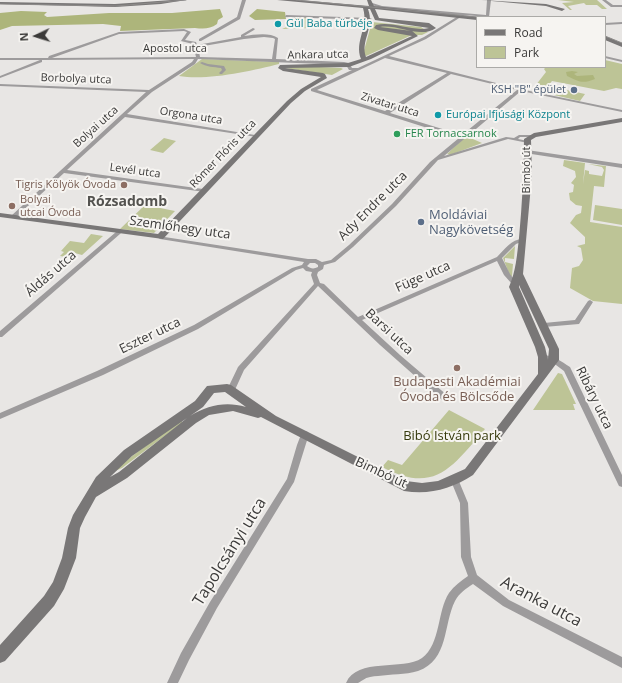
<!DOCTYPE html>
<meta charset="utf-8">
<style>
body{margin:0}
#map{position:relative;width:622px;height:683px;overflow:hidden;background:#e8e6e4;font-family:"Open Sans",sans-serif}
canvas{display:block}
.legend{position:absolute;left:476px;top:16px;width:130px;height:52px;box-sizing:border-box;background:#f6f4f1;border:1px solid #abaaa7;margin:0;padding:5px 7px;list-style:none;font-size:12px;color:#3b3a39}
.legend li{display:flex;align-items:center;gap:8px;height:20px}
.legend b{width:20px;border:1px solid #abaaa7}
.north{position:absolute;left:16px;top:16px;width:40px;height:40px;-webkit-text-stroke:3px #f6f4f1;paint-order:stroke;rotate:266deg;font-size:11px;font-weight:700;line-height:16px;text-align:center;color:#3b3a39}
.north::after{content:'';display:block;margin:auto;width:14px;height:18px;background:#3b3a39;clip-path:polygon(50% 0,100% 100%,50% 72%,0 100%)}
</style>
<div id="map">
<canvas width="622" height="683"></canvas>
<ul class="legend">
<li><b style="height:5px;background:#797777"></b>Road</li>
<li><b style="height:11px;background:#bdc496"></b>Park</li>
</ul>
<div class="north">N</div>
</div>
<script>
const context = document.querySelector('canvas').getContext('2d');
context.lineJoin = 'round';
function fill(path, color) {
  context.fillStyle = color;
  context.fill(path, 'evenodd');
}
function strokePath(path, color, width, dash) {
  context.strokeStyle = color;
  context.lineWidth = width;
  context.lineCap = dash ? 'butt' : 'round';
  context.setLineDash(dash || []);
  context.stroke(path);
}
function label(font, color, halo, rows, align = 'center') {
  context.font = font + ' "Open Sans",sans-serif';
  context.lineWidth = 4;
  context.setLineDash([]);
  context.textBaseline = 'middle';
  context.strokeStyle = halo;
  context.fillStyle = color;
  for (const [text, x, y, turn = 0] of rows) {
    context.save();
    context.translate(x, y);
    context.rotate((+turn || 0) * Math.PI / 180);
    context.textAlign = isNaN(turn) ? turn : align;
    if (halo) context.strokeText(text, 0, 0);
    context.fillText(text, 0, 0);
    context.restore();
  }
}
fill(new Path2D(`
 M 558,0 L 597,0 L 607,9 L 602,9 L 597,5 L 586,5 L 584,3 L 568,6 L 572,10 L 570,10 L 562,3 L 574,2 Z
 M 312,17 L 310,19 L 313,26 L 311,28 L 282,29 L 289,26 L 289,18 Z
 M 372,22 L 421,27 L 428,32 L 422,35 L 412,35 L 366,56 L 363,54 Z
 M 202,59 L 279,62 L 279,64 C 252,71 206,81 179,76 Z
 M 605,60 L 622,64 L 622,89 L 616,88 L 604,91 L 552,81 L 548,86 L 585,94 L 580,101 L 532,90 L 546,72 L 544,69 L 546,67 L 605,67 Z
 M 298,66 L 341,68 L 343,69 L 332,75 L 285,68 Z
 M 466,136 L 482,143 L 450,155 L 447,154 Z
 M 164,138 L 176,141 L 163,153 L 150,150 Z
 M 564,160 L 585,163 L 583,184 L 585,170 L 589,171 L 589,174 L 602,176 L 604,170 L 602,167 L 588,164 L 606,166 L 604,187 L 594,186 L 590,222 L 622,227 L 622,304 L 593,301 L 570,288 L 572,268 L 579,266 L 583,260 L 581,248 L 577,246 L 585,244 L 585,237 L 570,223 L 576,215 L 581,213 L 582,206 L 576,205 L 570,200 L 569,193 L 573,192 L 574,185 L 571,183 L 576,177 L 575,171 L 563,166 Z
 M 145,205 L 175,211 L 154,233 L 120,229 Z
 M 595,205 L 622,209 L 622,225 L 593,220 Z
 M 91,234 L 103,236 L 82,255 L 71,252 L 66,257 L 60,256 L 64,252 L 61,251 L 70,241 L 84,243 Z
 M 515,246 L 514,259 L 505,258 L 505,262 L 513,264 L 512,276 L 510,276 L 503,258 Z
 M 558,373 L 562,374 L 576,404 L 573,404 L 575,410 L 533,410 Z
 M 449,410 L 485,429 C 452,467 435,495 382,467 L 388,460 L 402,465 Z
 M 180,420 L 182,421 L 182,423 L 122,468 L 115,471 L 119,466 Z`), '#bdc496');
fill(new Path2D(`
 M 220,9 L 223,17 L 218,20 L 217,24 C 210,29 204,29 195,28 L 120,31 L 121,26 L 103,24 L 12,26 L 0,30 L 0,13 L 21,11 L 47,12 L 44,15 L 47,17 L 109,13 L 172,13 Z
 M 257,9 L 285,12 L 286,19 L 255,20 L 249,16 Z
 M 572,71 L 578,72 L 574,74 L 577,76 L 593,75 L 595,79 C 582,84 580,82 567,76 L 566,72 Z`), '#adb57b');
fill(new Path2D(`
 M 242,0 L 246,0 L 240,19 L 201,41 L 199,41 L 199,39 L 237,17 Z
 M 487,0 L 491,0 L 489,17 L 464,15 L 426,39 L 389,56 L 520,89 L 622,110 L 622,112 L 521,91 L 444,156 L 506,137 L 514,138 L 519,135 L 533,135 L 533,137 L 520,137 L 518,139 L 528,141 L 528,143 L 508,139 L 438,160 L 396,206 L 353,247 L 335,262 L 324,265 L 323,269 L 318,272 L 317,275 L 320,283 L 324,284 L 358,317 L 497,257 C 505,249 512,238 524,239 L 524,241 L 516,244 L 502,258 L 510,274 L 517,283 L 516,284 L 512,284 L 504,275 L 497,261 L 362,320 L 400,355 L 448,396 L 449,398 L 448,400 L 442,400 L 380,345 L 318,286 L 244,370 L 234,392 L 228,392 L 227,390 L 238,367 L 314,284 L 311,275 L 312,272 L 306,271 L 303,268 L 296,270 L 198,329 L 103,375 L 0,419 L 0,413 L 97,371 L 194,325 L 292,268 L 302,265 L 304,262 L 160,239 L 157,237 L 158,236 L 308,259 L 316,259 L 322,262 L 331,260 L 349,245 L 392,204 L 430,162 L 459,138 L 311,91 L 311,89 L 352,70 L 349,70 L 346,65 L 198,59 L 195,64 L 152,92 L 127,114 L 255,135 L 257,136 L 257,137 L 125,117 L 67,170 L 203,189 L 205,190 L 205,192 L 64,173 L 15,218 L 11,218 L 11,216 L 146,92 L 0,86 L 0,84 L 149,90 L 192,62 L 194,59 L 42,60 L 42,62 L 0,78 L 0,76 L 40,60 L 0,60 L 0,58 L 48,58 L 49,56 L 119,32 L 184,29 L 191,32 L 185,40 L 196,42 L 197,45 L 241,37 L 241,35 L 253,28 L 255,29 L 254,30 L 244,36 C 254,35 269,32 278,38 L 276,59 L 344,62 L 349,63 L 352,68 L 358,68 L 424,37 L 460,15 L 381,8 L 369,4 L 369,2 L 382,6 L 486,15 ZM 184,31 L 187,32 L 181,41 L 193,44 L 196,57 L 52,58 L 119,34 ZM 264,37 L 273,38 L 275,39 L 272,59 L 200,57 L 198,47 L 244,39 ZM 385,58 L 447,73 L 385,111 L 317,90 ZM 451,74 L 517,90 L 462,135 L 390,113 ZM 310,263 L 315,263 L 318,265 L 318,267 C 314,269 311,269 307,266 Z
 M 602,0 L 606,0 L 613,5 L 622,5 L 622,7 L 611,7 Z
 M 286,15 L 370,18 L 372,19 L 370,20 L 285,17 Z
 M 622,22 L 622,24 L 605,25 L 605,23 Z
 M 605,56 L 622,60 L 622,62 L 605,58 Z
 M 202,62 L 208,64 L 224,66 L 226,70 L 222,74 L 220,74 L 219,73 L 222,70 L 221,68 C 214,67 206,67 200,63 Z
 M 527,150 L 622,164 L 622,168 L 525,153 L 524,152 Z
 M 118,231 L 121,233 L 120,234 L 2,337 L 0,337 L 0,331 L 116,232 Z
 M 590,300 L 593,302 L 579,324 L 544,327 L 541,325 L 544,323 L 575,320 L 588,301 Z
 M 540,355 C 551,354 561,361 570,367 L 622,475 L 622,487 L 619,486 L 618,484 L 564,371 L 552,362 L 540,359 L 539,357 Z
 M 305,431 L 308,432 L 309,434 L 294,482 L 217,608 L 189,660 L 178,683 L 167,683 L 181,653 L 210,602 L 287,479 L 297,445 L 302,432 Z
 M 455,478 L 458,479 L 468,503 L 471,557 L 477,575 L 509,600 L 622,657 L 622,668 L 503,606 L 473,584 C 467,588 459,593 455,601 C 443,625 449,660 418,671 C 405,675 391,674 378,676 C 373,676 367,677 363,680 C 361,681 360,682 358,683 C 354,683 349,683 346,683 C 357,657 403,671 422,658 C 441,644 437,611 449,593 C 454,586 461,581 468,576 L 461,557 L 460,503 L 451,481 L 452,479 Z`), '#9d9b9c');
fill(new Path2D(`
 M 172,0 L 186,0 L 161,4 L 115,7 L 0,4 L 0,2 L 115,4 Z
 M 277,0 L 298,0 L 369,6 L 367,0 L 371,0 L 374,6 L 479,17 L 477,17 L 477,20 L 375,9 L 379,18 L 429,23 L 436,28 C 420,39 398,24 380,27 L 412,31 L 418,36 L 371,59 L 349,67 L 285,68 L 323,73 L 325,74 L 327,78 L 305,91 L 291,103 L 163,239 L 0,217 L 0,213 L 158,234 L 287,101 L 301,89 L 321,77 L 283,71 L 278,68 L 280,65 L 348,63 L 361,59 C 354,41 369,28 363,8 ZM 368,9 L 370,9 L 375,20 L 429,28 C 412,32 394,21 376,25 L 374,28 L 378,30 L 412,36 L 366,57 C 360,41 375,28 368,9 Z
 M 481,0 L 546,4 L 565,9 L 562,11 L 546,6 Z
 M 605,36 L 622,43 L 622,47 L 605,40 Z
 M 622,118 L 622,122 L 536,137 L 531,140 L 532,174 L 523,274 L 559,349 L 559,360 L 473,475 C 451,489 430,495 404,491 L 261,417 L 258,418 L 233,411 L 209,415 L 196,423 L 127,478 L 96,497 L 85,517 L 80,528 L 76,558 L 64,589 L 54,606 L 5,661 L 0,663 L 0,645 L 44,596 L 53,582 L 62,558 L 68,528 L 73,515 L 96,477 L 124,450 L 195,401 L 207,386 L 227,384 L 231,385 L 276,416 L 406,481 L 422,483 L 438,481 L 465,469 L 538,374 L 538,357 L 535,347 L 509,287 C 516,271 517,255 519,238 C 522,205 524,172 524,139 L 534,133 ZM 519,285 L 549,349 L 548,360 L 545,347 L 519,287 ZM 225,392 L 246,407 C 226,401 208,405 190,416 L 203,407 L 214,393 ZM 187,418 L 119,472 L 110,477 L 132,456 Z`), '#797777');
strokePath(new Path2D(`
 M 296,0 L 477,17
 M 0,4 L 116,6 L 186,0
 M 605,36 L 622,43`), '#8d8b8a', 1);
for (const [x, y, r, color] of [
 [278,24,4,"#0f9aa8"],
 [574,90,4,"#5c6f8a"],
 [438,115,4,"#0f9aa8"],
 [397,134,4,"#2e9e5b"],
 [124,185,4,"#8d6e63"],
 [12,206,4,"#8d6e63"],
 [421,222,4,"#5c6f8a"],
 [457,368,4,"#8d6e63"]
]) {
  const dot = new Path2D();
  dot.arc(x, y, r, 0, 2 * Math.PI);
  context.fillStyle = color;
  context.fill(dot);
  strokePath(dot, '#f6f4f1', 1.5);
}
label('11px', '#0d838f', '#f6f4f1', [
 ["Gül Baba türbéje",286,24],
 ["Európai Ifjúsági Központ",446,115]
], 'left');
label('11px', '#3b3a39', '#f6f4f1', [
 ["Apostol utca",175,49],
 ["Ankara utca",318,55,-1],
 ["Borbolya utca",76,79,2],
 ["Zivatar utca",390,105,17],
 ["Orgona utca",191,116,9],
 ["Bolyai utca",96,127,-42],
 ["Rómer Flóris utca",223,154,-46],
 ["Bimbó út",527,170,-90],
 ["Levél utca",135,171,8]
]);
label('11px', '#4e5e75', '#f6f4f1', [
 ["KSH \"B\" épület",566,90]
], 'right');
label('11px', '#27864d', '#f6f4f1', [
 ["FER Tornacsarnok",405,134]
], 'left');
label('11px', '#785e54', '#f6f4f1', [
 ["Tigris Kölyök Óvoda",116,185],
 ["Bolyai",20,200,"left"],
 ["utcai Óvoda",20,213,"left"]
], 'right');
label('13px', '#3b3a39', '#f6f4f1', [
 ["Ady Endre utca",373,206,-45],
 ["Szemlőhegy utca",180,228,8],
 ["Áldás utca",51,274,-41],
 ["Füge utca",423,277,-24],
 ["Barsi utca",389,332,43],
 ["Eszter utca",150,336,-26],
 ["Ribáry utca",594,398,64],
 ["Bimbó út",381,473,25]
]);
label('13px', '#4e5e75', '#f6f4f1', [
 ["Moldáviai",429,215],
 ["Nagykövetség",429,230]
], 'left');
label('13px', '#785e54', '#f6f4f1', [
 ["Budapesti Akadémiai",457,382],
 ["Óvoda és Bölcsőde",457,397]
]);
label('13px', '#363a0c', '#f6f4f1', [
 ["Bibó István park",452,436]
]);
label('bold 14px', '#53524f', '#f6f4f1', [
 ["Rózsadomb",127,202]
]);
label('16px', '#3b3a39', '#f6f4f1', [
 ["Tapolcsányi utca",230,552,-58],
 ["Aranka utca",541,602,28]
]);
</script>
